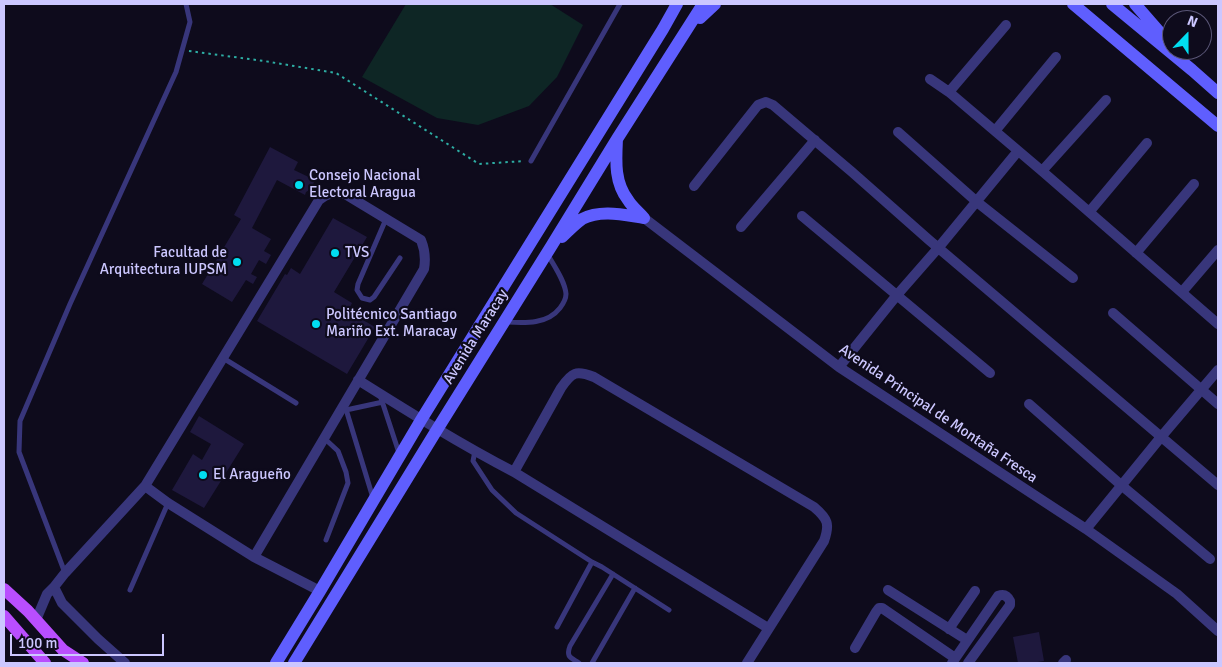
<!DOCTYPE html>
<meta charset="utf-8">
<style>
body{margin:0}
#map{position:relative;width:1222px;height:667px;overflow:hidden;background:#0e0b1c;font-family:Signika,sans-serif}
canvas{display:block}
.frame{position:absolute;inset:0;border:5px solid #ccc7ff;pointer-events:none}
.north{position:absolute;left:1162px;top:10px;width:50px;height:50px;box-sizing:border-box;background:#0e0b1c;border:1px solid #5a5677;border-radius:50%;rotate:22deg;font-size:14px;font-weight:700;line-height:20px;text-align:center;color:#ccc7ff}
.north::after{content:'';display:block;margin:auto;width:18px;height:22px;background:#01ddf1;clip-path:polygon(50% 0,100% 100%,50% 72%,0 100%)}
.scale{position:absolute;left:10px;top:634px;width:154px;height:22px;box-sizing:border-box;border:2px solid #ccc7ff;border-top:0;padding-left:6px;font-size:15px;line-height:18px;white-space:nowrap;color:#ccc7ff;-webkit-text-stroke:4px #0e0b1c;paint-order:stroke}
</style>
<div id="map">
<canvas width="1222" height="667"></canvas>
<div class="frame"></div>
<div class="north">N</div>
<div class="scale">100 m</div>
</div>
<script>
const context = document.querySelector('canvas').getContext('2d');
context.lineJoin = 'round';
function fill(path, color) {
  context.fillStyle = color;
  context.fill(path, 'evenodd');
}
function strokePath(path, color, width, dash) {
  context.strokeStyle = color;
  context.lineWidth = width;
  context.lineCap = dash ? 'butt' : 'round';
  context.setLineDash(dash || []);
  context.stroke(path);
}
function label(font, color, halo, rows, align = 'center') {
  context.font = font + ' Signika,sans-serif';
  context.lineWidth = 4.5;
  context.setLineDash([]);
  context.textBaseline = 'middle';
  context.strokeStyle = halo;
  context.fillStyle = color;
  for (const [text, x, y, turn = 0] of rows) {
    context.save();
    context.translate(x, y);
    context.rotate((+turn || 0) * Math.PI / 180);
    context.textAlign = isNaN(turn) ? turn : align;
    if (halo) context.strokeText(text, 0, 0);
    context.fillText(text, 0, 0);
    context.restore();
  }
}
fill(new Path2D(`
 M 406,4 L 550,4 L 583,25 L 557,77 L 529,106 L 478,125 L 437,118 L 362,77 Z`), '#0e2625');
fill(new Path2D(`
 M 270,147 L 298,162 L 294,170 L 315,180 L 311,189 L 306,192 L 305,195 L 277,180 L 252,228 L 271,239 L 264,251 L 271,255 L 266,264 L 259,260 L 251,274 L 257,277 L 253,284 L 246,280 L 232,302 L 202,284 L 241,219 L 234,215 Z
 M 333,218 L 367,237 L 334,292 L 352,303 L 348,311 L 375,327 L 347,374 L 257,321 L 285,274 L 287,275 L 291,268 L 300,274 Z
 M 199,416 L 244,444 L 204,508 L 172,490 L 193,454 L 202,460 L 211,444 L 190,432 Z
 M 1039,632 L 1044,661 L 1031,663 L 1018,663 L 1013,637 Z`), '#1e183d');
strokePath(new Path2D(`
 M 189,51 L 264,61 L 336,73 L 479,164 L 524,161`), '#2dada3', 2, [2.5, 4]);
strokePath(new Path2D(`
 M 531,161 L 620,4
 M 386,219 L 358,284 L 357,290 L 362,298 L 370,300 L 374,297 L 400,258
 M 505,322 C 524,323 547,325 560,308 C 563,304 566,300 566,294 C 565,281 554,266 548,255
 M 223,358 L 296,403
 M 380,395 L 399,453
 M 345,406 L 373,498
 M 346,410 L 383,402
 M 324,438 L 338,451 L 346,472 L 348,483 L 326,540
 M 475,451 L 473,461 L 492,490 L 516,513 L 592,562 L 602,567 L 669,610
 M 65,573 L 19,452 L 20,421 L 70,304 L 176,72 L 190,22 L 186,4
 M 130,590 L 168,503
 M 557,627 L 592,562
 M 579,663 C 570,657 566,657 570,646 L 613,574
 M 592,663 L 635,588`), '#38367b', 5);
strokePath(new Path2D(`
 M 930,79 L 949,92 L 1042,171 L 1218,324
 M 949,92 L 1006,25
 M 995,131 L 1056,57
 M 898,132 L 977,202 L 1073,278
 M 1042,171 L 1106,100
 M 694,186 L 758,105 L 766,102 L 773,105 L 852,172 L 929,240 L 1218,485
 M 1090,211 L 1147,143
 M 802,216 L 990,373
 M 644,218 L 839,367 L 1086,529 L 1177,594 L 1218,631
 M 741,227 L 815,140
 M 1136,253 L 1194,184
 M 1182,292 L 1218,250
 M 1113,313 L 1218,404
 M 839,367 L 897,295 L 939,247 L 1018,151
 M 358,380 C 409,412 460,444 514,472 L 768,628
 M 1029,404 L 1121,485 L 1210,559
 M 514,472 L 561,388 C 572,372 576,370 594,377 L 814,507 C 828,519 830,524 824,541 L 747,663
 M 1086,529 L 1161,437 L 1218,370
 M 254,557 L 424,269 C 426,258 425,250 421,240 L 345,194 C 334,192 328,193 319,200 L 145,486 L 168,503 L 254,557 L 320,591
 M 888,590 L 967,640
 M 36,620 L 47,594 L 54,587
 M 949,629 L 975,591
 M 855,648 L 876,612 L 879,608 L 882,608 L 955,658
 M 125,663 L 98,639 L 62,603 L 54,587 L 65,573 L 145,486
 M 952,663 L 998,596 C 1003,594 1007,595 1010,601 L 1010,605 L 968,663
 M 1063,663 L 1066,660`), '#38367b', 10);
strokePath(new Path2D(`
 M 1073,4 L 1218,126
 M 1112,4 L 1192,70 L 1218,93
 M 1135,4 L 1169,43
 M 700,18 L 715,4
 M 617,139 C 616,160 614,182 628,200 C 632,207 639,212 644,218
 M 562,237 C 568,231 575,224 582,219 C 601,209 624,215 644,218
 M 276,663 L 320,591 L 421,420 L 663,29 L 677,4
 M 294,663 L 438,428 L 552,245 L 617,139 L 703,4`), '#5f5efe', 12);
strokePath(new Path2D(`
 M 4,589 L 28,611 L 63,650 L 83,663
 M 4,616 L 45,663`), '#b94efe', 12);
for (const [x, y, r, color] of [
 [299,185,5,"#01ddf1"],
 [335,253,5,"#01ddf1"],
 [237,262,5,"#01ddf1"],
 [316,324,5,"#01ddf1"],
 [203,475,5,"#01ddf1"]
]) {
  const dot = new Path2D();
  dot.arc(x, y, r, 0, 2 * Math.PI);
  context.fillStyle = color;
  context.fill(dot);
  strokePath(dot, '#0e0b1c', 2);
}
label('15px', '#ccc7ff', '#0e0b1c', [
 ["Consejo Nacional",309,176],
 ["Electoral Aragua",309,193],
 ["Facultad de",227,253,"right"],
 ["Arquitectura IUPSM",227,270,"right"],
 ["TVS",345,253],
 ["Politécnico Santiago",326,315],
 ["Mariño Ext. Maracay",326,332],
 ["El Aragueño",213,475]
], 'left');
label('15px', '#ccc7ff', '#0e0b1c', [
 ["Avenida Maracay",476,337,-58],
 ["Avenida Principal de Montaña Fresca",938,414,34]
]);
</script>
